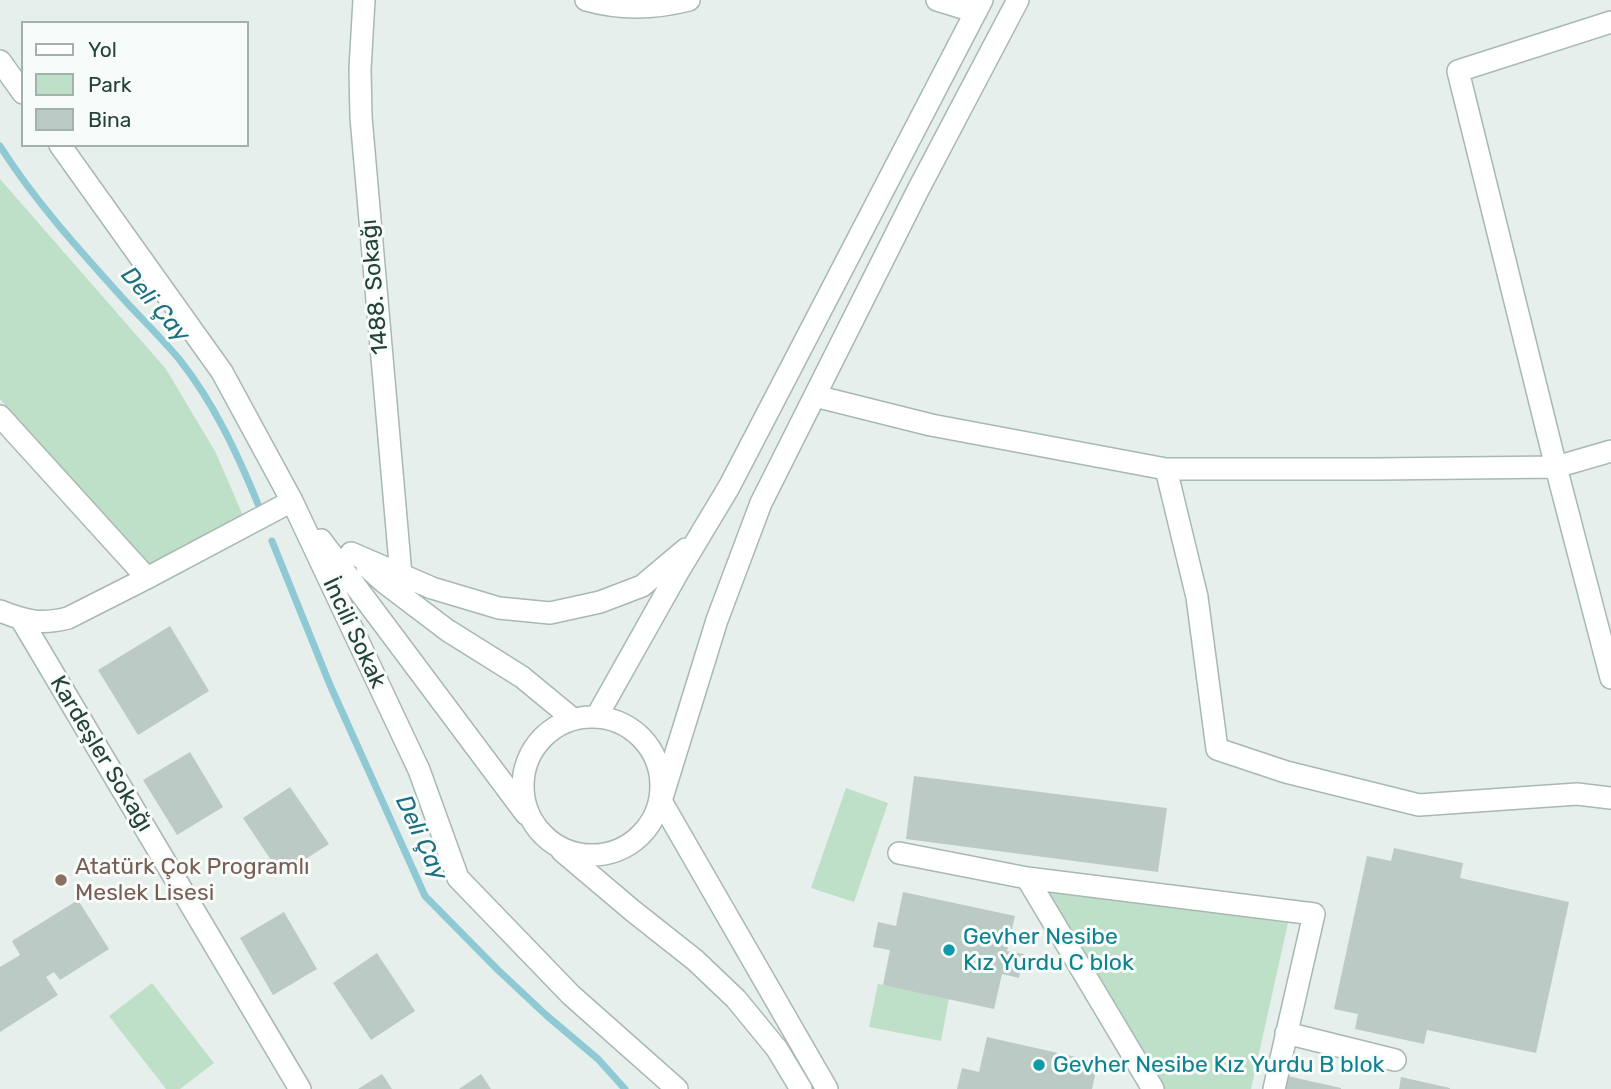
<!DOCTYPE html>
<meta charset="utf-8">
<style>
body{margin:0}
#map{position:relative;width:1611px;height:1089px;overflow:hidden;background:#e6efeb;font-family:Rubik,sans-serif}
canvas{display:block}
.legend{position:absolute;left:21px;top:21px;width:228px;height:126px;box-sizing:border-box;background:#f7fbf9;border:2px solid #a3b1ad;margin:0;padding:9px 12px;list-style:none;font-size:21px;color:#24423a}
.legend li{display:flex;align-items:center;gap:14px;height:35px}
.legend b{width:35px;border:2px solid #a3b1ad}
</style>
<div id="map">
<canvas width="1611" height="1089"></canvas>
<ul class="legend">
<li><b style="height:9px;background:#fff"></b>Yol</li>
<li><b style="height:19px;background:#bfe0c8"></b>Park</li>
<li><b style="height:19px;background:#bbcac4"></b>Bina</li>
</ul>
</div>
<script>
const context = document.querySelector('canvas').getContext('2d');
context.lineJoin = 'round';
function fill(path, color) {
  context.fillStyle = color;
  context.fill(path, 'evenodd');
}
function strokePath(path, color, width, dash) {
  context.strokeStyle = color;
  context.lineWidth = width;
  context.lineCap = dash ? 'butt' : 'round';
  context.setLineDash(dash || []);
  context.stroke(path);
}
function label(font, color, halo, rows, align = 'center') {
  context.font = font + ' Rubik,sans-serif';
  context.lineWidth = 6;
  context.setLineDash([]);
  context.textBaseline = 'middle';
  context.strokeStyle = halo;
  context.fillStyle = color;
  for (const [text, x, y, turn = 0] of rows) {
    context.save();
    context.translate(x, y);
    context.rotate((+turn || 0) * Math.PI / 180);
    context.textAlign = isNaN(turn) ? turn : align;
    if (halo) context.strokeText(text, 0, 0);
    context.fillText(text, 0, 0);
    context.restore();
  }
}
fill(new Path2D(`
 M 0,179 L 166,369 L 216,453 L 247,525 L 153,569 L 0,399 Z
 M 846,788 L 888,803 L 854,902 L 811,888 Z
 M 1036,886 L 1288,923 L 1251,1089 L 1159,1089 Z
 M 152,983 L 214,1063 L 180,1089 L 166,1089 L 109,1016 Z
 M 878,984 L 949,998 L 941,1041 L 869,1027 Z`), '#bfe0c8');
strokePath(new Path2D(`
 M 0,146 C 36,203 83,254 128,304 C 145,322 163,340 179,359 C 214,403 237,453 258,504
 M 272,541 L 330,685 L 425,896 L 497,969 L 546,1015 L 598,1059 L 625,1089`), '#8ec9d4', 7);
fill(new Path2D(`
 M 170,626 L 209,691 L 138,735 L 98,670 Z
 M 190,752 L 223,807 L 177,835 L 143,780 Z
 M 914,776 L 1167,808 L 1158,872 L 906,839 Z
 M 290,787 L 329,844 L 281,875 L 243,818 Z
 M 1394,848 L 1463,863 L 1460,878 L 1569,902 L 1536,1053 L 1427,1030 L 1424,1044 L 1355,1029 L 1358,1014 L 1334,1009 L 1367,856 L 1391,861 Z
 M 903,892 L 1015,916 L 1007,951 L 1024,954 L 1019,978 L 1002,974 L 994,1009 L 883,985 L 890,950 L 873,947 L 878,922 L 896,926 Z
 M 78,900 L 109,949 L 60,980 L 54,972 L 46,977 L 58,995 L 0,1032 L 0,967 L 20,955 L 12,941 Z
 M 284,912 L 317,969 L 273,995 L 240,938 Z
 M 377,953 L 415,1011 L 371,1040 L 333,983 Z
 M 987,1037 L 1098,1062 L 1092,1089 L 957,1089 L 962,1068 L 979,1072 Z
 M 382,1074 L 392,1089 L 358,1089 Z
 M 481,1074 L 491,1089 L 459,1089 Z
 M 1283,1075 L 1341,1088 L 1341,1089 L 1280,1089 Z
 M 1401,1077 L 1450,1088 L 1450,1089 L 1399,1089 Z`), '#bbcac4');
const minor = new Path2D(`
 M 364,0 L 360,69 L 361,117 L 401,575
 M 586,0 C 621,10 654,9 689,0
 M 937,0 L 976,12
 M 1611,22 L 1458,71 L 1556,467 L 1611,678
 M 0,61 L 23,93
 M 60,145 L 222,372 L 292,501 L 419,770 L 458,878 L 571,995 L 677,1089
 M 815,396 L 931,425 L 1166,469 L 1377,469 L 1556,467 L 1611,451
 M 0,416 L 147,578
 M 1166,469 L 1197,597 L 1217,749 L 1286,772 L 1419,805 L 1577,794 L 1611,798
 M 321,540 L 526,814
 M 351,553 L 432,588 L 499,608 L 550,613 L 600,602 L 642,586 L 686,549
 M 367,567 L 385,583 L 447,630 L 522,677 L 573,719
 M 0,611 C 25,621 41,625 68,618 L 147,578 L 292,501
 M 21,619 L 300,1089
 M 597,716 L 678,572 L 729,487 L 982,0
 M523 786a69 69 0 1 1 138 0a69 69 0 1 1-138 0Z
 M 562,851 L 633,911 L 695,960 L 736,999 L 777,1049 L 801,1089
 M 899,853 L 1027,878 L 1314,914 L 1274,1089
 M 1027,878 L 1153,1089
 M 1286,1033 L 1395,1060
 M 827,1089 L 661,801 L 717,620 L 761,503 L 918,190 L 1018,0`);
strokePath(minor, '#a8b8b2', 24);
strokePath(minor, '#fff', 21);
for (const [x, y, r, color] of [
 [61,880,7,"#8d6e63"],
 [949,950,7,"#0f9aa8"],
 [1039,1065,7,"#0f9aa8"]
]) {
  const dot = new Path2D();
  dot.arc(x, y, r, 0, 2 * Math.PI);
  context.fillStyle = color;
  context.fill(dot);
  strokePath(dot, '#f7fbf9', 2.5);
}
label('23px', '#24423a', '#f7fbf9', [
 ["1488. Sokağı",375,287,-95],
 ["İncili Sokak",354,633,65],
 ["Kardeşler Sokağı",101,754,59]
]);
label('23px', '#785e54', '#f7fbf9', [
 ["Atatürk Çok Programlı",75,867],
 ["Meslek Lisesi",75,893]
], 'left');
label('23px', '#0d838f', '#f7fbf9', [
 ["Gevher Nesibe",963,937],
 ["Kız Yurdu C blok",963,963],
 ["Gevher Nesibe Kız Yurdu B blok",1053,1065]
], 'left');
label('italic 24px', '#1c6f80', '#f7fbf9', [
 ["Deli Çay",155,305,49],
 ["Deli Çay",421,838,65]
]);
</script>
